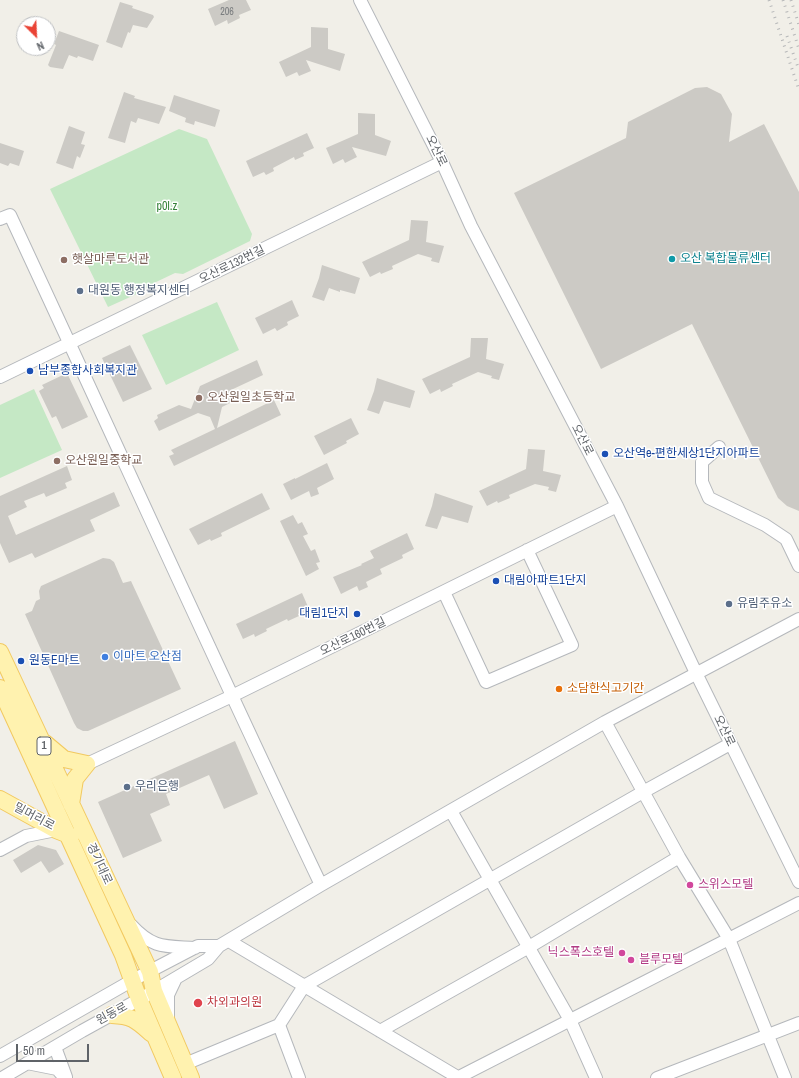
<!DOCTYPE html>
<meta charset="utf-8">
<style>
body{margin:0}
#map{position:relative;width:799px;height:1078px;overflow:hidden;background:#f1efe8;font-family:"Archivo Narrow",sans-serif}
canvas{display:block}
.north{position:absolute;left:16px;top:16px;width:40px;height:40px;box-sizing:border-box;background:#fff;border:1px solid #bfc1c3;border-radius:50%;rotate:156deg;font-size:11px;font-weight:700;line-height:16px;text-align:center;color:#5f6368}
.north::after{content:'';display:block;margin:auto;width:14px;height:18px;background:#ea4335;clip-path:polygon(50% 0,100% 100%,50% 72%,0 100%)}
.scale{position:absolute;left:16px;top:1044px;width:73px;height:18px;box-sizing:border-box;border:2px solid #5f6368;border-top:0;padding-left:5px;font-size:12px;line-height:14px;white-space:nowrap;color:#5f6368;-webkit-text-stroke:3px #fff;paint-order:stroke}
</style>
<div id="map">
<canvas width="799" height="1078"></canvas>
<div class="north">N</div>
<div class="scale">50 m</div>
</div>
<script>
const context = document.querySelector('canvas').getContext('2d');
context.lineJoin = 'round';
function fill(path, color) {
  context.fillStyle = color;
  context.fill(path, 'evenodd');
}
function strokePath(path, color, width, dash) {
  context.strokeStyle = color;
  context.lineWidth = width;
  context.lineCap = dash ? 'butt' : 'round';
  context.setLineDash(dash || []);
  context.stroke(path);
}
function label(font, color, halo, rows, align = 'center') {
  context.font = font + ' "Archivo Narrow","Noto Sans KR",sans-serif';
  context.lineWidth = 3;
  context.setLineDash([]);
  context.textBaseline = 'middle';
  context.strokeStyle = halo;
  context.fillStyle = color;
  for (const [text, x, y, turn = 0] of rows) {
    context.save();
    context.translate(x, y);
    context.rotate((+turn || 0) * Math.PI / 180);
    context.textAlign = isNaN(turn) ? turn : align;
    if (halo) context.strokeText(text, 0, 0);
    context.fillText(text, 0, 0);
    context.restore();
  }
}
fill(new Path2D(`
 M 179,129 L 207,139 L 252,234 L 250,241 L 183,274 L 175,273 L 154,283 L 148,289 L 108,307 L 50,189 Z
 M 217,302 L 239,350 L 166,385 L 142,335 Z
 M 34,389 L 62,450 L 0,478 L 0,405 Z`), '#c5e8c5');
fill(new Path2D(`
 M 229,0 L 246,0 L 251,10 L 239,15 L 240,18 L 228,24 L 227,20 L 215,26 L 208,9 Z
 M 120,2 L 133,6 L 132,8 L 153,15 L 154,17 L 147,28 L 133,25 L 130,33 L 128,32 L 122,48 L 106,42 Z
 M 311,27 L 328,28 L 328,49 L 345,54 L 340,71 L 306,60 L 311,71 L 299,76 L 297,72 L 286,77 L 279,62 L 311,47 Z
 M 59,31 L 99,45 L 93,61 L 78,56 L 77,58 L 69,55 L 63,69 L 50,67 L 48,65 L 56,45 L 54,44 Z
 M 707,87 L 721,94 L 732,114 L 729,142 L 764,124 L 799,192 L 799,511 L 787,506 L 778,498 L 692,324 L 601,369 L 514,193 L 626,138 L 628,122 L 695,88 Z
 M 124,92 L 135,96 L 134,98 L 166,107 L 159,124 L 138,118 L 136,123 L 131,121 L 125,143 L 108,138 Z
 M 174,95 L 220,110 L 215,127 L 195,121 L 194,125 L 185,122 L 186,118 L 169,111 Z
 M 358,113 L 375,114 L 375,135 L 391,141 L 386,156 L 352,147 L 357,157 L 345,163 L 343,159 L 333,164 L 326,148 L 358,134 Z
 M 69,126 L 85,132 L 81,144 L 85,145 L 80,158 L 77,156 L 73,169 L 56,163 Z
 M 307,133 L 314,148 L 303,153 L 304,156 L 295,160 L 294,157 L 273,168 L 274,171 L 266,175 L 264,172 L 253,177 L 246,161 Z
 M 0,143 L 24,151 L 19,166 L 10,163 L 8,166 L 0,163 Z
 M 411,220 L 428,221 L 426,242 L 444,246 L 439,263 L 431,261 L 432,258 L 418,254 L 392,266 L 393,269 L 381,274 L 380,272 L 370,277 L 362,262 L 409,240 Z
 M 322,265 L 360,278 L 355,294 L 340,290 L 340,292 L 329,288 L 324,301 L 312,297 L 319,278 Z
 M 292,300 L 299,316 L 287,322 L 288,325 L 277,331 L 275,328 L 263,334 L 255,318 Z
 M 471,338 L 488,338 L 486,359 L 504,364 L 499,380 L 491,378 L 492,376 L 478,372 L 452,384 L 453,386 L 441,392 L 440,389 L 430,394 L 422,379 L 470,357 Z
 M 130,345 L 152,389 L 123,402 L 102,358 Z
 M 257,360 L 263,375 L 231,390 L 236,400 L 222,407 L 217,428 L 274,400 L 281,415 L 174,466 L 169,456 L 174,454 L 171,450 L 215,429 L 210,417 L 198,413 L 159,431 L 154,421 L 158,418 L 157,415 L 179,405 L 191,409 L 200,386 Z
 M 67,373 L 88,417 L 62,429 L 56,416 L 52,418 L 39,391 L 44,388 L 42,385 Z
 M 377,378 L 415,391 L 410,408 L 384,401 L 379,414 L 367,410 L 374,391 Z
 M 351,418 L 359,434 L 346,441 L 347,443 L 324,455 L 314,436 Z
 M 528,449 L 545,450 L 543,471 L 561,475 L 556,492 L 548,490 L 549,487 L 535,484 L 509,495 L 510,498 L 498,503 L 497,501 L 487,506 L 479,491 L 526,469 Z
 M 327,463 L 334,479 L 317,488 L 319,494 L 311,497 L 309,491 L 291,500 L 283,484 L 295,478 L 295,479 Z
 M 67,466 L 72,480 L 65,483 L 67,488 L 46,497 L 44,493 L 24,501 L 27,507 L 8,516 L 16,535 L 114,492 L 120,506 L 90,520 L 95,531 L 35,558 L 32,553 L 9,563 L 0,543 L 0,496 Z
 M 262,493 L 270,509 L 221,533 L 222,536 L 211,541 L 210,539 L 198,545 L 189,529 Z
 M 435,493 L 473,506 L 468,523 L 442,516 L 437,529 L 425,526 L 432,506 Z
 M 293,515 L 298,524 L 302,522 L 308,534 L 303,536 L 311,551 L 315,549 L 320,562 L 316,563 L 319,569 L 306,576 L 280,521 Z
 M 407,533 L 414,549 L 402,555 L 403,558 L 380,569 L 382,574 L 366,582 L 368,587 L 359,591 L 357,586 L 341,594 L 333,577 L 362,565 L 361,564 L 374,558 L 370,551 Z
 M 103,558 L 110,559 L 114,562 L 123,583 L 131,581 L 181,689 L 88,731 L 83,731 L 77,728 L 74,723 L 25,614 L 32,611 L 36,601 L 40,599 L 39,591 L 41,586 Z
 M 302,593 L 309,609 L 298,614 L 299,616 L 288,621 L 287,619 L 266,629 L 267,631 L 255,637 L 254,634 L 243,639 L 236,624 Z
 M 235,741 L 258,794 L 224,809 L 209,775 L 166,794 L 170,805 L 150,814 L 162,841 L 123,858 L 98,802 Z
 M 38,845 L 56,850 L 64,864 L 49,873 L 41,861 L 21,873 L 13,860 Z`), '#cccac5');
const minor = new Path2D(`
 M 360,0 L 442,162 L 471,226 L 617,506 L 696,673 L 799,882
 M 0,219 L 10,215 C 114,438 215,663 321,885
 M 0,377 L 442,162
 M 719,447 L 702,462 L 702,482 L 709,498 L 765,525 L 786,539 L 799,566
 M 444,592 L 486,682 L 572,645 L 527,550
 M 605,722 L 679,857
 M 87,764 L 232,696 L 617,506
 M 451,811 L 570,1020 L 596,1078
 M 0,850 L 26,836 L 56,830
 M 131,925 C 153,949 165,946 195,948
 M 229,941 L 459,1078
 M 168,1018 L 168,995 L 176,978
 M 279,1025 L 299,1078
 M 380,1031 L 529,947 L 679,857 L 729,939 L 785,1078
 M 55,1047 L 66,1077
 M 0,1056 L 133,980 L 198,946 L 219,946
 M 27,1063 L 57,1069 L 65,1078
 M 185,1064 L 279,1025 L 304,986 L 643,792 L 730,744
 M 2,1078 L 82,1031 L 149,994 L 208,959 L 219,946 L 321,885 L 605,722 L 799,619
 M 457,1078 L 799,903
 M 657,1078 L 799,1023`);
const major = new Path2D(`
 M 0,652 L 150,972 L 154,991 L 191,1078
 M 0,688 L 123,955 L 139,999 L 173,1078
 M 45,743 L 64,759 L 87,764 L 75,779 L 71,804
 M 0,799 L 56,830 L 71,836
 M 112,1015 C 133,1016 136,1020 152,1034`);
strokePath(minor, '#b5b8bc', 14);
strokePath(major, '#f2c960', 18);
strokePath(minor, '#fff', 12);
strokePath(major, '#fff2af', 16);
strokePath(new Path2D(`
 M 769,0 L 799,90
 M 783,0 L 799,49
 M 791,0 L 799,25
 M 787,36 L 799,70`), '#b6b7b8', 3, [1, 5]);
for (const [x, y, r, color] of [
 [672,259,4,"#0f9aa8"],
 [64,260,4,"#8d6e63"],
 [80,291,4,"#5c6f8a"],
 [30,371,4,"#1a4fb4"],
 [199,398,4,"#8d6e63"],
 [605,454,4,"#1a4fb4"],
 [57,461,4,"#8d6e63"],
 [496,581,4,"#1a4fb4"],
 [729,604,4,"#5c6f8a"],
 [357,614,4,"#1a4fb4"],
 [105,657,4,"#3f7fe0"],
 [21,661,4,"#1a4fb4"],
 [559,689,4,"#e8710a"],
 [127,787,4,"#5c6f8a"],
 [690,885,4,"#d1479c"],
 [622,953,4,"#d1479c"],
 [631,960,4,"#d1479c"],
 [198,1003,5,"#e0444e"]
]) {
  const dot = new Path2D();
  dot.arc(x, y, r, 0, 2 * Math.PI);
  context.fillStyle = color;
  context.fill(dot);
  strokePath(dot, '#fff', 1.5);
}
label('10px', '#7a7d7f', null, [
 ["206",227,12]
]);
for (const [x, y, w] of [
 [44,746,14]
]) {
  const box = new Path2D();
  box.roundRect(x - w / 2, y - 9, w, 18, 3);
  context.fillStyle = '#fff';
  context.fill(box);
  strokePath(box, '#5f6368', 1);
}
label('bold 11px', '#5f6368', null, [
 ["1",44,746]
]);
label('12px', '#5f6368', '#fff', [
 ["오산로",436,151,64],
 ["오산로132번길",232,265,-26],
 ["오산로",582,440,63],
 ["오산로160번길",353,637,-26],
 ["오산로",724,731,64],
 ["밀머리로",34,817,28],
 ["경기대로",99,864,65],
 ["원동로",112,1014,-29]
]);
label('12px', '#348238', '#fff', [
 ["p0l.z",167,207]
]);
label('12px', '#0d838f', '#fff', [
 ["오산 복합물류센터",680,259]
], 'left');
label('12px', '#785e54', '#fff', [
 ["햇살마루도서관",72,260],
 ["오산원일초등학교",207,398],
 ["오산원일중학교",65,461]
], 'left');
label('12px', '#4e5e75', '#fff', [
 ["대원동 행정복지센터",88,291],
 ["유림주유소",737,604],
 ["우리은행",135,787]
], 'left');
label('12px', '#164399', '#fff', [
 ["남부종합사회복지관",38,371],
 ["오산역e-편한세상1단지아파트",613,454],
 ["대림아파트1단지",504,581],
 ["대림1단지",349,614,"right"],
 ["원동E마트",29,661]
], 'left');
label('12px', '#366cbe', '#fff', [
 ["이마트 오산점",113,657]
], 'left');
label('12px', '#c56008', '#fff', [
 ["소담한식고기간",567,689]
], 'left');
label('12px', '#b23c85', '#fff', [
 ["스위스모텔",698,885],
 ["닉스폭스호텔",614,953,"right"],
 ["블루모텔",639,960]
], 'left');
label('12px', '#be3a42', '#fff', [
 ["차외과의원",207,1003]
], 'left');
</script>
